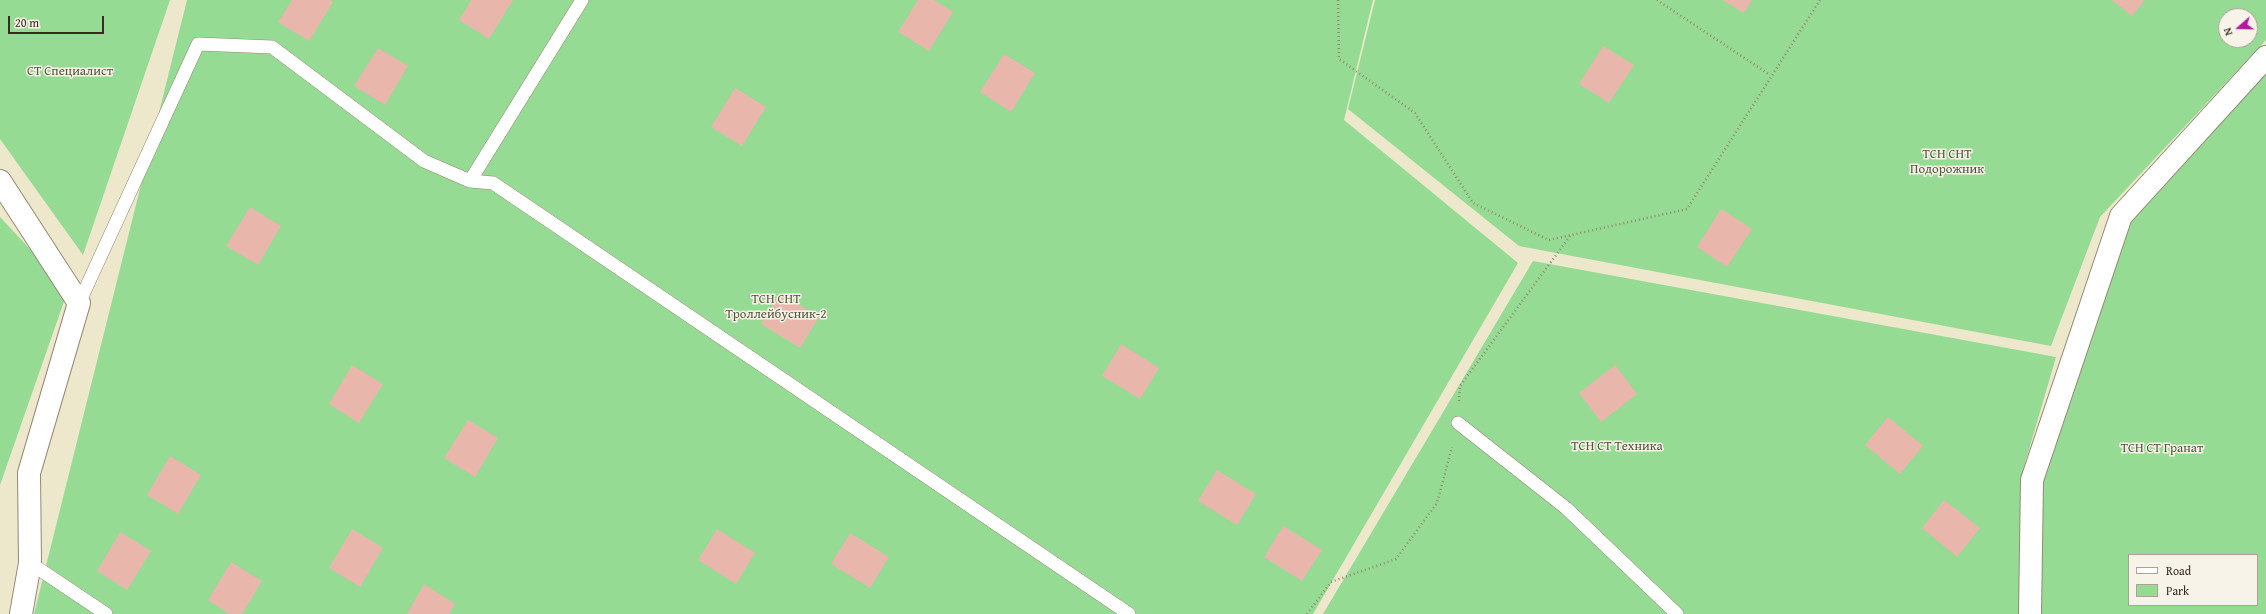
<!DOCTYPE html>
<meta charset="utf-8">
<style>
body{margin:0}
#map{position:relative;width:2266px;height:614px;overflow:hidden;background:#ede7cc;font-family:"Gentium Book Plus",serif}
canvas{display:block}
.legend{position:absolute;left:2128px;top:554px;width:130px;height:52px;box-sizing:border-box;background:#f7f3e8;border:1px solid #aca397;margin:0;padding:5px 7px;list-style:none;font-size:12px;color:#3b2a1e}
.legend li{display:flex;align-items:center;gap:8px;height:20px}
.legend b{width:20px;border:1px solid #aca397}
.north{position:absolute;left:2218px;top:8px;width:40px;height:40px;box-sizing:border-box;background:#f7f3e8;border:1px solid #aca397;border-radius:50%;rotate:250deg;font-size:11px;font-weight:700;line-height:16px;text-align:center;color:#3b2a1e}
.north::after{content:'';display:block;margin:auto;width:14px;height:18px;background:#b5179e;clip-path:polygon(50% 0,100% 100%,50% 72%,0 100%)}
.scale{position:absolute;left:8px;top:16px;width:96px;height:18px;box-sizing:border-box;border:2px solid #3b2a1e;border-top:0;padding-left:5px;font-size:12px;line-height:14px;white-space:nowrap;color:#3b2a1e;-webkit-text-stroke:3px #f7f3e8;paint-order:stroke}
</style>
<div id="map">
<canvas width="2266" height="614"></canvas>
<ul class="legend">
<li><b style="height:5px;background:#fff"></b>Road</li>
<li><b style="height:11px;background:#95db94"></b>Park</li>
</ul>
<div class="north">N</div>
<div class="scale">20 m</div>
</div>
<script>
const context = document.querySelector('canvas').getContext('2d');
context.lineJoin = 'round';
function fill(path, color) {
  context.fillStyle = color;
  context.fill(path, 'evenodd');
}
function strokePath(path, color, width, dash) {
  context.strokeStyle = color;
  context.lineWidth = width;
  context.lineCap = dash ? 'butt' : 'round';
  context.setLineDash(dash || []);
  context.stroke(path);
}
function label(font, color, halo, rows, align = 'center') {
  context.font = font + ' "Gentium Book Plus",serif';
  context.lineWidth = 3;
  context.setLineDash([]);
  context.textBaseline = 'middle';
  context.strokeStyle = halo;
  context.fillStyle = color;
  for (const [text, x, y, turn = 0] of rows) {
    context.save();
    context.translate(x, y);
    context.rotate((+turn || 0) * Math.PI / 180);
    context.textAlign = isNaN(turn) ? turn : align;
    if (halo) context.strokeText(text, 0, 0);
    context.fillText(text, 0, 0);
    context.restore();
  }
}
fill(new Path2D(`
 M 0,0 L 170,0 L 83,255 L 0,139 Z
 M 187,0 L 1373,0 L 1344,120 L 1518,263 L 1313,614 L 34,614 Z
 M 1375,0 L 2266,0 L 2266,40 L 2100,217 L 2051,346 L 1519,246 L 1348,109 ZM 2226,16 L 2250,16 L 2250,40 L 2226,40 Z
 M 2266,70 L 2266,614 L 2041,614 L 2043,480 L 2128,222 ZM 2129,555 L 2257,555 L 2257,605 L 2129,605 Z
 M 0,217 L 68,290 L 0,485 Z
 M 1533,261 L 2056,357 L 2023,470 L 2021,614 L 1323,614 Z`), '#95db94');
fill(new Path2D(`
 M 292,0 L 330,0 L 333,2 L 309,41 L 278,22 Z
 M 471,0 L 513,0 L 489,39 L 459,20 Z
 M 918,0 L 934,0 L 953,12 L 929,51 L 898,32 Z
 M 1722,0 L 1752,0 L 1744,13 Z
 M 2112,0 L 2145,0 L 2132,16 Z
 M 1603,46 L 1634,65 L 1609,103 L 1579,84 Z
 M 378,48 L 408,66 L 385,105 L 354,86 Z
 M 1004,54 L 1035,73 L 1011,112 L 980,92 Z
 M 735,88 L 766,107 L 742,146 L 711,127 Z
 M 250,207 L 281,226 L 258,265 L 226,246 Z
 M 1721,209 L 1752,229 L 1727,267 L 1697,247 Z
 M 780,293 L 819,317 L 800,348 L 761,324 Z
 M 1121,344 L 1159,368 L 1140,399 L 1102,376 Z
 M 352,365 L 383,384 L 359,423 L 329,404 Z
 M 1615,365 L 1637,394 L 1601,422 L 1579,393 Z
 M 1888,417 L 1923,446 L 1900,474 L 1865,445 Z
 M 468,420 L 498,438 L 475,477 L 444,458 Z
 M 170,456 L 201,475 L 178,514 L 147,495 Z
 M 1217,470 L 1256,494 L 1237,525 L 1198,501 Z
 M 1944,500 L 1980,528 L 1957,557 L 1922,528 Z
 M 1283,526 L 1322,550 L 1302,581 L 1264,557 Z
 M 352,529 L 383,548 L 360,587 L 329,568 Z
 M 717,529 L 755,553 L 736,584 L 698,560 Z
 M 120,532 L 151,551 L 127,590 L 97,571 Z
 M 850,533 L 889,557 L 870,588 L 831,564 Z
 M 231,562 L 262,581 L 242,614 L 229,614 L 208,600 Z
 M 424,584 L 455,604 L 449,614 L 407,614 Z`), '#e9b6ac');
const service = new Path2D(`
 M 470,181 L 493,183 L 1129,614
 M 79,303 L 198,44 L 272,47 L 424,161 L 470,181 L 582,0
 M 1458,423 L 1566,508 L 1677,614
 M 30,563 L 106,614`);
const minor = new Path2D(`
 M 0,181 L 79,303 L 29,473 L 30,563 L 21,614
 M 2030,614 L 2032,480 L 2121,216 L 2266,57`);
strokePath(service, '#948875', 14);
strokePath(minor, '#948875', 24);
strokePath(new Path2D(`
 M 1338,0 L 1339,59 L 1415,113 L 1473,203 L 1549,240 L 1687,209 L 1820,0
 M 1657,0 L 1770,75
 M 1459,401 L 1460,386 L 1570,236
 M 1307,614 L 1331,582 L 1396,559 L 1437,503 L 1452,447`), '#948875', 2.5, [1, 3]);
strokePath(service, '#fff', 13);
strokePath(minor, '#fff', 22);
label('13px', '#52563c', '#f7f3e8', [
 ["СТ Специалист",70,72],
 ["ТСН СНТ",1947,155],
 ["Подорожник",1947,170],
 ["ТСН СНТ",776,300],
 ["Троллейбусник-2",776,315],
 ["ТСН СТ Техника",1617,447],
 ["ТСН СТ Гранат",2162,449]
]);
</script>
